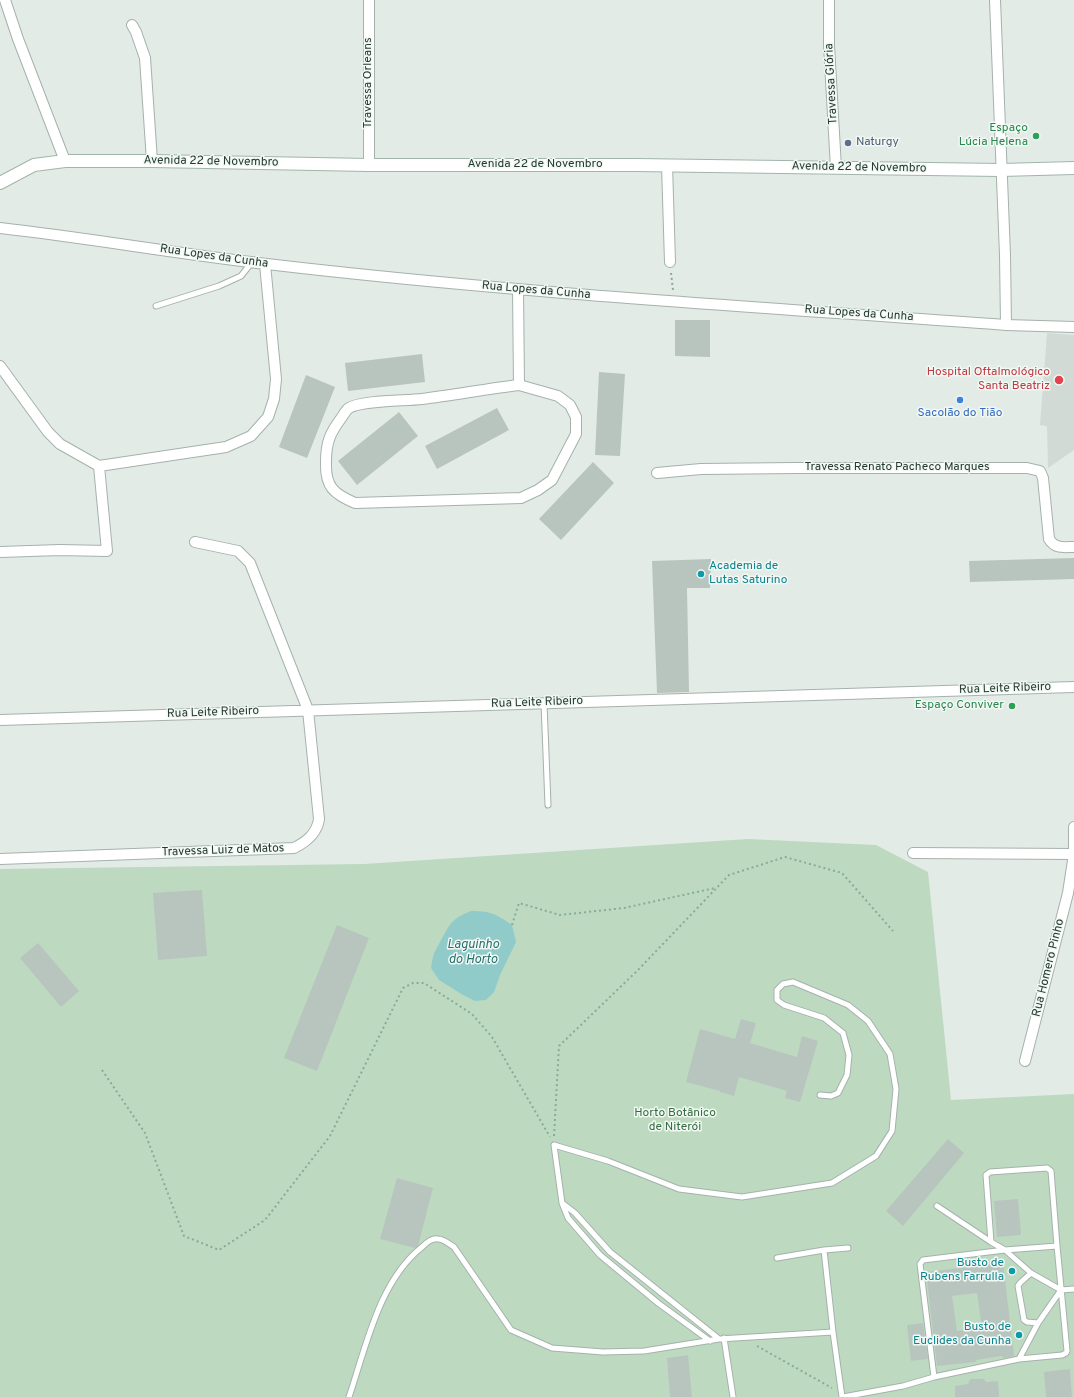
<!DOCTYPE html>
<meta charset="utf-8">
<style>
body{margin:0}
canvas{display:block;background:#e2ebe6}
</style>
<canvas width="1074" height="1397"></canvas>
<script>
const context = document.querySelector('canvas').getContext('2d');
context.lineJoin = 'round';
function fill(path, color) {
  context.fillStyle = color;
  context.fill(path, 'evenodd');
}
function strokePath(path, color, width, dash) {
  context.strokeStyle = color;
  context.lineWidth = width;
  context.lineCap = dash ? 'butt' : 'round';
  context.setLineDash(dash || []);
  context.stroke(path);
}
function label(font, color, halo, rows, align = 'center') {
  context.font = font + ' Overpass,sans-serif';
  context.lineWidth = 3;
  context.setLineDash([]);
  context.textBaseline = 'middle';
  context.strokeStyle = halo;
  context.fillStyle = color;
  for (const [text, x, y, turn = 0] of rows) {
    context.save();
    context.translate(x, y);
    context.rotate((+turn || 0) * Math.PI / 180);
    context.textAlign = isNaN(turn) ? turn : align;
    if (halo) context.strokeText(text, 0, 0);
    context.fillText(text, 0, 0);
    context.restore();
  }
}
fill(new Path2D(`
 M 1047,333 L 1074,335 L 1074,450 L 1048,468 L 1047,426 L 1040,425 Z`), '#d1dad4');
fill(new Path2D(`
 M 748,839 L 876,845 L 928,872 L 951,1100 L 1074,1094 L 1074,1397 L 0,1397 L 0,869 L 364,864 Z`), '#bddac0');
fill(new Path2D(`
 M 471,911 C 491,911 496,914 512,925 L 516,942 L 500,975 L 494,992 L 486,1000 L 475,1001 L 463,995 L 439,980 L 431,968 C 433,956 433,954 439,944 C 449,926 450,919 471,911 Z`), '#90cac9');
fill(new Path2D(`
 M 675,320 L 710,320 L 710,357 L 675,356 Z
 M 422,354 L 425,382 L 348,391 L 345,363 Z
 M 599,372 L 625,374 L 620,456 L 595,455 Z
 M 306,375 L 335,387 L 307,458 L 279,447 Z
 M 497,408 L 509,430 L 437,469 L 425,446 Z
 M 399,412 L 418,436 L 357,485 L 338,461 Z
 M 593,462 L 614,483 L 561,540 L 539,519 Z
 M 1074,558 L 1074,579 L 970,582 L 969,561 Z
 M 711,559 L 710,588 L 687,588 L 689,692 L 657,693 L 652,561 Z
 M 202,890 L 207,956 L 158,960 L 153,893 Z
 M 337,925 L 369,938 L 317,1071 L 284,1058 Z
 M 38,943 L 79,991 L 61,1007 L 20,958 Z
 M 741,1019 L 756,1023 L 750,1043 L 797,1057 L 802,1036 L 818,1041 L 800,1102 L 785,1098 L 787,1091 L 739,1077 L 734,1096 L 720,1092 L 720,1091 L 686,1082 L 700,1029 L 735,1039 Z
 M 948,1139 L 964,1153 L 903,1226 L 886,1211 Z
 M 397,1178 L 433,1188 L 418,1246 L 415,1248 L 380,1239 Z
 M 1018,1199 L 1021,1235 L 997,1237 L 994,1201 Z
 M 1003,1263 L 1014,1356 L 1004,1358 L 1001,1356 L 977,1360 L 975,1362 L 937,1366 L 926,1272 ZM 977,1293 L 982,1328 L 957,1331 L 952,1296 Z
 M 923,1323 L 928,1359 L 911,1361 L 907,1325 Z
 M 688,1355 L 692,1397 L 670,1397 L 667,1358 Z
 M 1070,1369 L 1072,1397 L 1046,1397 L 1044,1372 Z
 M 970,1379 L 984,1379 L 986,1382 L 998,1381 L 999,1397 L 955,1397 L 955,1386 L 968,1384 Z`), '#b8c5be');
const lane = new Path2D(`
 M 156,306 L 219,286 L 241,276 L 252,262
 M 544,703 L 548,805
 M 562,1203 L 568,1218 L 600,1255 L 658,1303 L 710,1341
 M 937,1206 L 991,1242 L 1005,1250 L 1031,1273 L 1061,1290
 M 991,1242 L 986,1175 L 990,1172 L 1047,1168 L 1051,1171 L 1057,1246 L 1067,1351 L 1066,1353 L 1062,1355 L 1019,1359
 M 824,1250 L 848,1248
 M 777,1258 L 824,1250 L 833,1332 L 719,1339 L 610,1252 L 575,1213 L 562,1203 L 554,1145 L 608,1161 L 679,1189 L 742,1197 L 832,1183 L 876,1156 L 892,1131 L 896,1089 L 890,1054 L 868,1021 L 848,1005 L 793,982 L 783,984 L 777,990 L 777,1000 L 784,1005 L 824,1018 L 843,1033 L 849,1055 L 847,1075 L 838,1093 L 831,1096 L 820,1095
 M 1031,1273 L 1020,1283 L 1018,1286 L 1024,1320 L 1027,1322 L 1038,1323
 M 833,1332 L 842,1397
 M 724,1338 L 733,1397
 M 934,1377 L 920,1264 L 923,1260 L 1005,1250 L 1057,1246
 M 349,1397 C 366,1347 379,1281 422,1247 C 426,1243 432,1238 438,1239 C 444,1239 449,1244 454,1247 L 511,1330 L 552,1348 L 603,1352 L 644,1351 L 719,1339
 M 843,1397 L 903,1386 L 934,1377 L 1019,1359 L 1038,1323 L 1061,1290 L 1074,1289`);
const street = new Path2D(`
 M 5,0 L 18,39 L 65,161
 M 829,0 L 829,45 L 836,168
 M 995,0 L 1005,255 L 1006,325
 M 132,25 L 136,32 L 145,58 L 152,161
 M 369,165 L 369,0
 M 667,165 L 670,262
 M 0,228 C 89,238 178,254 267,264 C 513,293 760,307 1006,325 L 1074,327
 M 518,290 L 519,385
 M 0,366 L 48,432 L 60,444 L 99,466
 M 519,385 L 558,396 L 570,405 L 576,417 L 576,434 L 552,480 L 538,490 L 521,498 L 355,503 C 334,494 325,487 326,462 C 326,442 330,433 342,417 C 344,414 346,410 349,408 C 362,400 405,401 422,399 C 454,395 486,389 519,385 Z
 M 99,466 L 226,447 L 251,436 L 268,417 L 274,399 L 276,379 L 265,264
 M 657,473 L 701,469 L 795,468 L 1027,468 L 1040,471 L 1043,478 L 1049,539 C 1055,549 1063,547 1074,547
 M 0,552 L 60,550 L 107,551 L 99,466
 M 0,720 L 1074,687
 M 913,853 L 1074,854
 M 0,859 L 294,848 C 306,842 317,834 319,819 L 308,710 L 250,563 L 238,551 L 195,542
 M 1025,1061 L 1068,893 L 1074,854 L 1074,827`);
const secondary = new Path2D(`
 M 0,183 L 34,165 L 65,161 L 152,161 L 369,165 L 636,165 L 1001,170 L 1074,168`);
strokePath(lane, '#a5b2ac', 7);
strokePath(street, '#a5b2ac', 12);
strokePath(secondary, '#a2b5ab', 14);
strokePath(new Path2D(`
 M 671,273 L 673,290
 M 512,925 L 519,903 L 560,915 L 624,908 L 715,888
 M 102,1070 L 145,1133 L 184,1236 L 219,1250 L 265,1220 L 330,1136 L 403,988 L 413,983 L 424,983 L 472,1014 L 492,1037 L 550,1137
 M 554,1136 L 559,1046 L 638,970 L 729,875 L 785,857 L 842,873 L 893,931
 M 757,1346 L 832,1388`), '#86ab99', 2, [2, 3]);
strokePath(lane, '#fff', 5);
strokePath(street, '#fff', 10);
strokePath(secondary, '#fff', 12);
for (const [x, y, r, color] of [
 [1036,136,4,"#2e9e5b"],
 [848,143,4,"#5c6f8a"],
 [1059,380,5,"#e0444e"],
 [960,400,4,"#3f7fe0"],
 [701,574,4,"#0f9aa8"],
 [1012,706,4,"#2e9e5b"],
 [1012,1271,4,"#0f9aa8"],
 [1019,1335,4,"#0f9aa8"]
]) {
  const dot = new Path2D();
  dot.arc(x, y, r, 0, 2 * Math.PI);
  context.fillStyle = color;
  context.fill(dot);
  strokePath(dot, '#f2f8f4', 1.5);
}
label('12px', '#243a30', '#f2f8f4', [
 ["Travessa Orleans",369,83,-90],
 ["Travessa Glória",832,84,-93],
 ["Avenida 22 de Novembro",211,162,1],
 ["Avenida 22 de Novembro",535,165],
 ["Avenida 22 de Novembro",859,168,1],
 ["Rua Lopes da Cunha",214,257,8],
 ["Rua Lopes da Cunha",536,291,5],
 ["Rua Lopes da Cunha",859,314,4],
 ["Travessa Renato Pacheco Marques",897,468],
 ["Rua Leite Ribeiro",1005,689,-2],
 ["Rua Leite Ribeiro",537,703,-2],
 ["Rua Leite Ribeiro",213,713,-2],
 ["Travessa Luiz de Matos",223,851,-2],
 ["Rua Homero Pinho",1049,968,-76]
]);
label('12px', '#27864d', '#f2f8f4', [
 ["Espaço",1028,129],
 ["Lúcia Helena",1028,143],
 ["Espaço Conviver",1004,706]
], 'right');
label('12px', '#4e5e75', '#f2f8f4', [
 ["Naturgy",856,143]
], 'left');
label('12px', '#be3a42', '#f2f8f4', [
 ["Hospital Oftalmológico",1050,373],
 ["Santa Beatriz",1050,387]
], 'right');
label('12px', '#366cbe', '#f2f8f4', [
 ["Sacolão do Tião",960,414]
]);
label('12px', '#0d838f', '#f2f8f4', [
 ["Academia de",709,567,"left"],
 ["Lutas Saturino",709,581,"left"],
 ["Busto de",1004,1264],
 ["Rubens Farrulla",1004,1278],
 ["Busto de",1011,1328],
 ["Euclides da Cunha",1011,1342]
], 'right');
label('12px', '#336c3f', '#f2f8f4', [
 ["Horto Botânico",675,1114],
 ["de Niterói",675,1128]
]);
label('italic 13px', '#256f6f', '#f2f8f4', [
 ["Laguinho",473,945],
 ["do Horto",473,960]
]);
</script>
